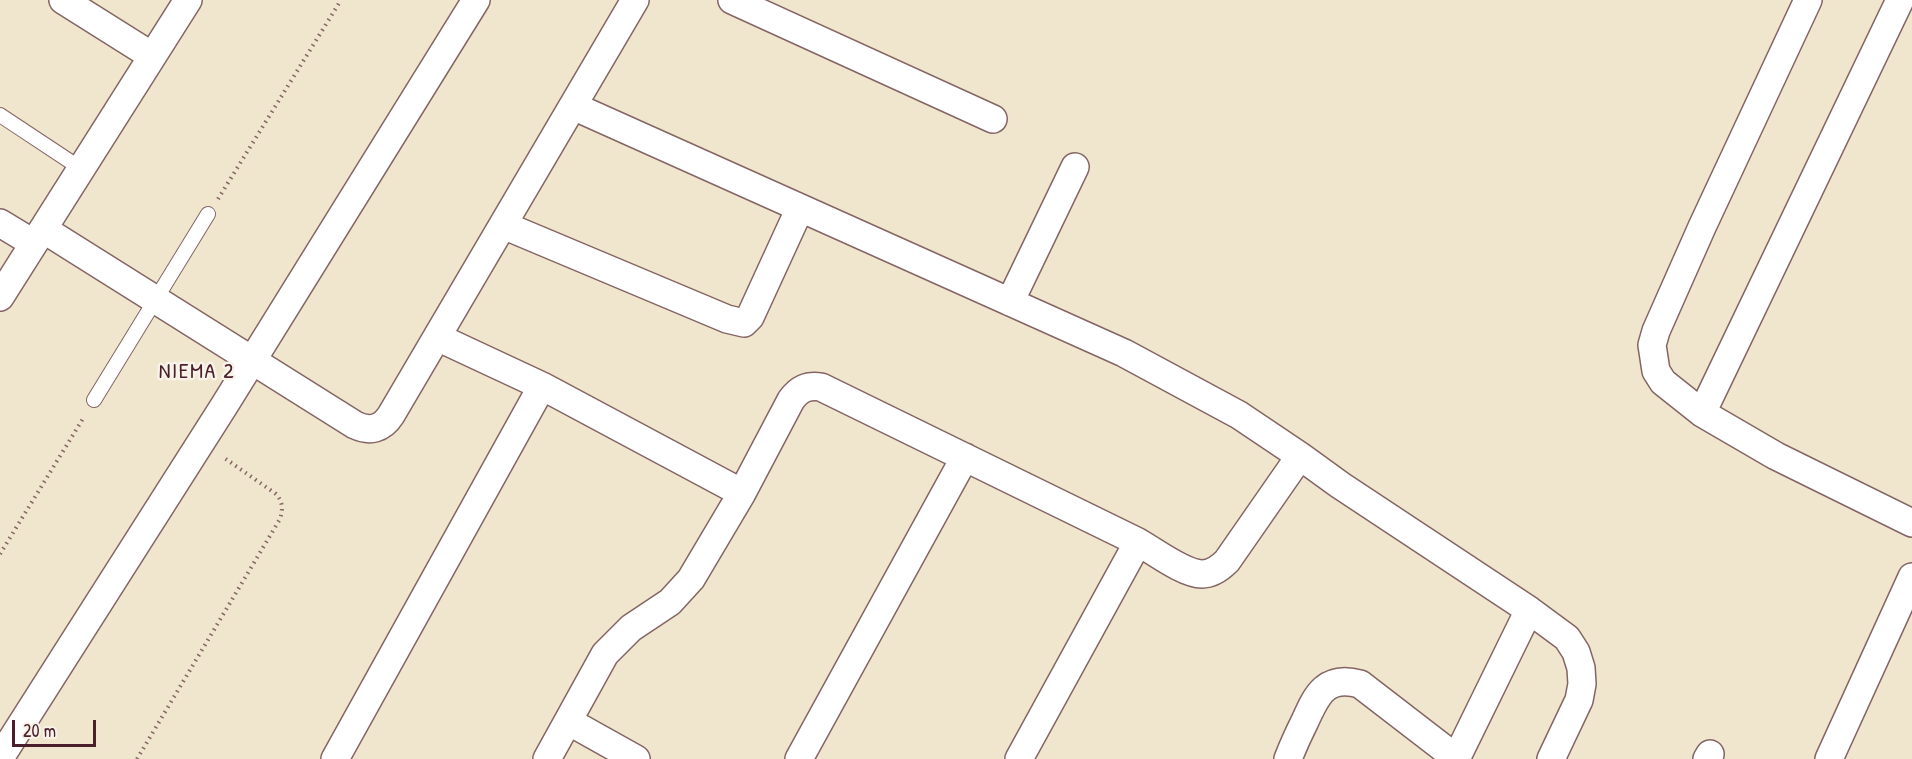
<!DOCTYPE html>
<style>
body{margin:0}
#map{position:relative;width:1912px;height:759px;overflow:hidden;background:#f0e6cd;font-family:"Patrick Hand",sans-serif}
canvas{display:block}
.scale{position:absolute;left:12px;top:720px;width:84px;height:27px;box-sizing:border-box;border:3px solid #4a1f2b;border-top:0;padding-left:8px;font-size:18px;line-height:21px;white-space:nowrap;color:#4a1f2b;-webkit-text-stroke:4px #f7f3e8;paint-order:stroke}
</style>
<div id="map">
<canvas width="1912" height="759"></canvas>
<div class="scale">20 m</div>
</div>
<script>
const context = document.querySelector('canvas').getContext('2d');
context.lineJoin = 'round';
function strokePath(path, color, width, dash) {
  context.strokeStyle = color;
  context.lineWidth = width;
  context.lineCap = dash ? 'butt' : 'round';
  context.setLineDash(dash || []);
  context.stroke(path);
}
function label(font, color, halo, rows, align = 'center') {
  context.font = font + ' "Patrick Hand",sans-serif';
  context.lineWidth = 5;
  context.setLineDash([]);
  context.textBaseline = 'middle';
  context.strokeStyle = halo;
  context.fillStyle = color;
  for (const [text, x, y, turn = 0] of rows) {
    context.save();
    context.translate(x, y);
    context.rotate((+turn || 0) * Math.PI / 180);
    context.textAlign = isNaN(turn) ? turn : align;
    if (halo) context.strokeText(text, 0, 0);
    context.fillText(text, 0, 0);
    context.restore();
  }
}
const service = new Path2D(`
 M 0,115 L 80,168
 M 94,400 L 208,214`);
const minor = new Path2D(`
 M 63,0 L 152,56
 M 732,0 L 993,119
 M 1808,0 L 1702,227 L 1656,331 L 1652,345 L 1656,371 L 1663,382 L 1702,413 L 1776,456 L 1912,523
 M 573,106 L 1124,353 L 1239,415 L 1300,456 L 1340,485 L 1529,610 L 1567,638 L 1576,652 L 1581,668 L 1582,684 L 1579,700 L 1551,759
 M 0,223 L 33,243
 M 503,225 L 727,319 L 744,323 L 750,317 L 800,208
 M 43,229 L 355,425 C 370,432 382,429 391,415 L 635,0
 M 0,297 L 188,0
 M 1010,302 L 1075,167
 M 437,337 L 542,386 L 742,493
 M 1702,413 L 1900,0
 M 568,721 L 636,759
 M 0,758 L 224,406 L 476,0
 M 335,759 L 542,386
 M 547,759 L 605,654 L 631,628 L 670,602 L 691,579 L 742,493 L 791,400 C 799,389 807,385 821,387 L 1138,542 C 1154,551 1184,574 1202,574 C 1212,574 1220,568 1227,561 L 1300,456
 M 799,759 L 965,457
 M 1019,759 L 1138,542
 M 1288,759 C 1293,746 1299,733 1305,721 C 1317,694 1326,675 1360,684 L 1456,758
 M 1456,759 L 1529,610
 M 1707,759 L 1710,754
 M 1829,759 L 1912,577`);
strokePath(service, '#846564', 16);
strokePath(minor, '#846564', 30);
strokePath(new Path2D(`
 M 218,199 L 341,0
 M 0,554 L 84,417
 M 137,759 L 280,519 C 283,509 283,502 276,494 L 223,457`), '#846564', 4, [1.5, 4.5]);
strokePath(service, '#fff', 14);
strokePath(minor, '#fff', 27);
context.letterSpacing = '1.5px';
label('22px', '#4a1f2b', '#f7f3e8', [
 ["NIEMA 2",197,372]
]);
context.letterSpacing = '0px';
</script>
